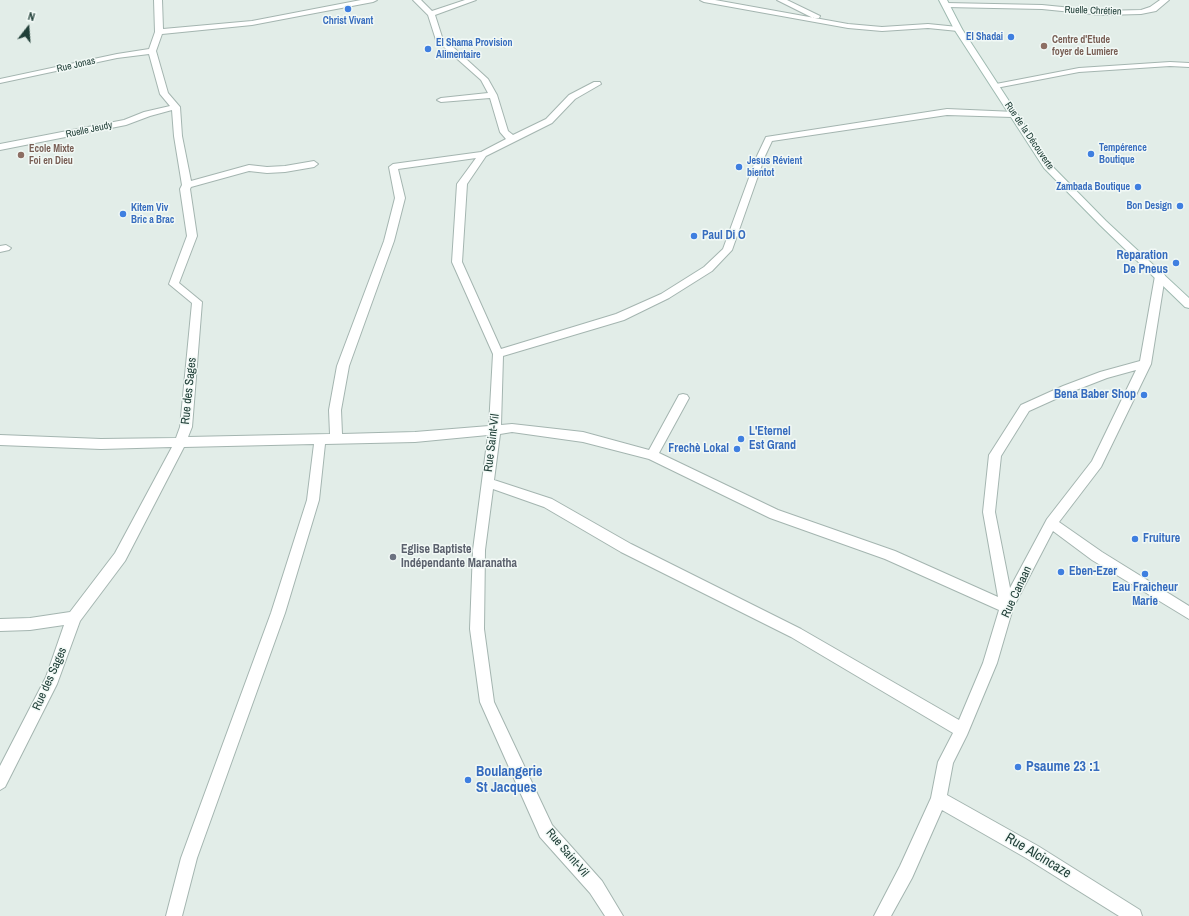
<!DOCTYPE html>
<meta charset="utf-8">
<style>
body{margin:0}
#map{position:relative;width:1189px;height:916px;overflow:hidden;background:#e2ede8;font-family:"Archivo Narrow",sans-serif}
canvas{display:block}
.north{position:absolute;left:8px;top:8px;width:40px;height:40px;-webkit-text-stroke:3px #f2f9f6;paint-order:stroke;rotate:17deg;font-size:11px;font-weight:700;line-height:16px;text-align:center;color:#203f38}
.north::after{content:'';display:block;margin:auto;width:14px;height:18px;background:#203f38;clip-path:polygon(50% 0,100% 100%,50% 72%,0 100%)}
</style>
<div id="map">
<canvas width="1189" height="916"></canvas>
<div class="north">N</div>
</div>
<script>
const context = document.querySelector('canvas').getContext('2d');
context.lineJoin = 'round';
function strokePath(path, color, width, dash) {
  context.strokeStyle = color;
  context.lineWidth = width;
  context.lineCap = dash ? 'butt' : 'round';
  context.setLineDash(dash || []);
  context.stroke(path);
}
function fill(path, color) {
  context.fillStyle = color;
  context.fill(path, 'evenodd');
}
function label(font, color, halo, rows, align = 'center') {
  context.font = font + ' "Archivo Narrow",sans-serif';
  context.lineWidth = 3;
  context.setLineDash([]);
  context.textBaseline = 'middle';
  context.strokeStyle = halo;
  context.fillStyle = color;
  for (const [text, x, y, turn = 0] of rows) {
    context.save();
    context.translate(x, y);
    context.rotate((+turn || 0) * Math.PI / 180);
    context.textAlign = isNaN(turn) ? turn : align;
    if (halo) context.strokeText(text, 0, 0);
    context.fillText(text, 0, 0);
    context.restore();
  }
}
const street = new Path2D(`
 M 154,0 L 162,0 L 163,29 L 252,21 L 361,0 L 377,0 L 373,2 L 252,25 L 162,34 L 156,51 L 168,93 L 180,107 L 182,136 L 191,181 L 249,165 L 267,167 L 285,166 L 314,161 L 318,164 L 314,167 L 285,172 L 267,173 L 249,171 L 191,187 L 190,189 L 197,236 L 179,283 L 202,302 L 192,427 L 188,437 L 330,434 L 329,410 L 337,366 L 384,241 L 395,198 L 389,167 L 393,164 L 481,152 L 506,139 L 500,132 L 490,98 L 441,102 L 437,100 L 441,98 L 488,93 L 481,80 L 436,40 L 428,15 L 413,0 L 421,0 L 432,11 L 465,0 L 476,0 L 435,15 L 442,37 L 488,79 L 497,95 L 508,131 L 513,135 L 546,119 L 569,95 L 594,82 L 600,82 L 601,84 L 575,99 L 552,123 L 486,156 L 467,184 L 462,262 L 501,349 L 616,314 L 661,294 L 704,267 L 723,249 L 757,156 L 766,137 L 947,109 L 1015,112 L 1016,114 L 1012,117 L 947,115 L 772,141 L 765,156 L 732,250 L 712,271 L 669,298 L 624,320 L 503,356 L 501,425 L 512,424 L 583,432 L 649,450 L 679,395 L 683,394 L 687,395 L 689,398 L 659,453 L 778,510 L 895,551 L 998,597 L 983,512 L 989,455 L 991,452 L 1021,405 L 1063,386 L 1100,372 L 1140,361 L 1155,276 L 1156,274 L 1164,274 L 1165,276 L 1151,364 L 1101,467 L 1059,522 L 1102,552 L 1189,606 L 1189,619 L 1092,560 L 1053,531 L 1013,608 L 997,663 L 967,735 L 953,763 L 947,795 L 1038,846 L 1140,910 L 1142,916 L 1119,916 L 1026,858 L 942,810 L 912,878 L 891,916 L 874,916 L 900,866 L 931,798 L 938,762 L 953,733 L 791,637 L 621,552 L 544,507 L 493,489 L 485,550 L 484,629 L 494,702 L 552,825 L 602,881 L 623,916 L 605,916 L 590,893 L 540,837 L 480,702 L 470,629 L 473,550 L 488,435 L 415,442 L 325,444 L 319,500 L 285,613 L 197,858 L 182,916 L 166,916 L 181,858 L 271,613 L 307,500 L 314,444 L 184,447 L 125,561 L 80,621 L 57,684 L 5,787 L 0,790 L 0,766 L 46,677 L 64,625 L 30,630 L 0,631 L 0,619 L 30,618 L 70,612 L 115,553 L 172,447 L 101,449 L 0,445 L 0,435 L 101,439 L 176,438 L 180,427 L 192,303 L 169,284 L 187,236 L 180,189 L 182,185 L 174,136 L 172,110 L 150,116 L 126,125 L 0,150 L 0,144 L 124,120 L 144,112 L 170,106 L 160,94 L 149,54 L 117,58 L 0,83 L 0,79 L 117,54 L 149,49 L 155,32 ZM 476,158 L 457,184 L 452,262 L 493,354 L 489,426 L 415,432 L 342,434 L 341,410 L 349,366 L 394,241 L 405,198 L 398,169 ZM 1136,370 L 1092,461 L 1047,519 L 1010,588 L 995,512 L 1001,456 L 1029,411 L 1071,392 L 1107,378 ZM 512,432 L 583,442 L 649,459 L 770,518 L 885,559 L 999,610 L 983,663 L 959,720 L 801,629 L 631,544 L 552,499 L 494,480 L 500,434 Z
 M 700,0 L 715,0 L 848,24 L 882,27 L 928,24 L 958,27 L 962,29 L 958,31 L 928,28 L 882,31 L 848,28 L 704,2 Z
 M 777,0 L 787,0 L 820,16 L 819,18 L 813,18 Z
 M 1160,0 L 1169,0 L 1156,11 L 1141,14 L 1102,15 L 1042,9 L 946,7 L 942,5 L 946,3 L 1042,5 L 1102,11 L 1141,10 L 1150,7 Z
 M 1170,62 L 1189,63 L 1189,67 L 1170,66 L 1079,72 L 996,88 L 992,86 L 996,84 L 1079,68 Z
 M 6,245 L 11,248 L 9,250 L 0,252 L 0,246 Z`);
const secondary = new Path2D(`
 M 939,0 L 947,0 L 962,29 L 1050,164 L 1106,221 L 1189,298 L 1189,308 L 1185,307 L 1100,225 L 1044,168 L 954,29 Z`);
strokePath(street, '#a4b5b0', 2);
strokePath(secondary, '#9fbab1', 2);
fill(street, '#fff');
fill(secondary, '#fff');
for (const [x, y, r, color] of [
 [348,9,4,"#3f7fe0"],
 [1011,37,4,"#3f7fe0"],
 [1044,46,4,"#8d6e63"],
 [428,49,4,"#3f7fe0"],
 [1091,154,4,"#3f7fe0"],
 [21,155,4,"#8d6e63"],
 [739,167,4,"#3f7fe0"],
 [1138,187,4,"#3f7fe0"],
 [1180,206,4,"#3f7fe0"],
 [123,214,4,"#3f7fe0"],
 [694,236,4,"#3f7fe0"],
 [1176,263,4,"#3f7fe0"],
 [1144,395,4,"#3f7fe0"],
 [741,439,4,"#3f7fe0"],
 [737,449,4,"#3f7fe0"],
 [1135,539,4,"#3f7fe0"],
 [393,557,4,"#6b7280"],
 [1061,572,4,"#3f7fe0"],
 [1145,574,4,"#3f7fe0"],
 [1018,767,4,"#3f7fe0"],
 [468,780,4,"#3f7fe0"]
]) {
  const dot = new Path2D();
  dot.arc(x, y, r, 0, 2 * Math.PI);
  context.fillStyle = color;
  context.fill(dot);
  strokePath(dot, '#f2f9f6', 1.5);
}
label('10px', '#203f38', '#f2f9f6', [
 ["Ruelle Chrétien",1093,11,2],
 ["Rue Jonas",76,65,-13],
 ["Ruelle Jeudy",89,130,-12],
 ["Rue de la Découverte",1029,136,56]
]);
label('bold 10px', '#366cbe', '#f2f9f6', [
 ["Christ Vivant",348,21,"center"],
 ["El Shadai",1003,37,"right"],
 ["El Shama Provision",436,43],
 ["Alimentaire",436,55],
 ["Tempérence",1099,148],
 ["Boutique",1099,160],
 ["Jesus Révient",747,161],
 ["bientot",747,173],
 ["Zambada Boutique",1130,187,"right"],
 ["Bon Design",1172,206,"right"],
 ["Kitem Viv",131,208],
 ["Bric a Brac",131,220]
], 'left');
label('bold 10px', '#785e54', '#f2f9f6', [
 ["Centre d'Etude",1052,40],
 ["foyer de Lumiere",1052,52],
 ["Ecole Mixte",29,149],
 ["Foi en Dieu",29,161]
], 'left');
label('bold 12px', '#366cbe', '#f2f9f6', [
 ["Paul Di O",702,236],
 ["Reparation",1168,256,"right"],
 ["De Pneus",1168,270,"right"],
 ["Bena Baber Shop",1136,395,"right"],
 ["L'Eternel",749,432],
 ["Est Grand",749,446],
 ["Frechè Lokal",729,449,"right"],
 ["Fruiture",1143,539],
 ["Eben-Ezer",1069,572],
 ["Eau Fraicheur",1145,588,"center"],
 ["Marie",1145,602,"center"]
], 'left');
label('12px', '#203f38', '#f2f9f6', [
 ["Rue des Sages",189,391,-84],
 ["Rue Saint-Vil",492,443,-83],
 ["Rue Canaan",1017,592,-65],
 ["Rue des Sages",50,679,-66],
 ["Rue Saint-Vil",567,853,50]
]);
label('bold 12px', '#5b616d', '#f2f9f6', [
 ["Eglise Baptiste",401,550],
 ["Indépendante Maranatha",401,564]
], 'left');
label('bold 14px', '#366cbe', '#f2f9f6', [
 ["Psaume 23 :1",1026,767],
 ["Boulangerie",476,772],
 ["St Jacques",476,788]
], 'left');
label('14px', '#203f38', '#f2f9f6', [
 ["Rue Alcincaze",1038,856,31]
]);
</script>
